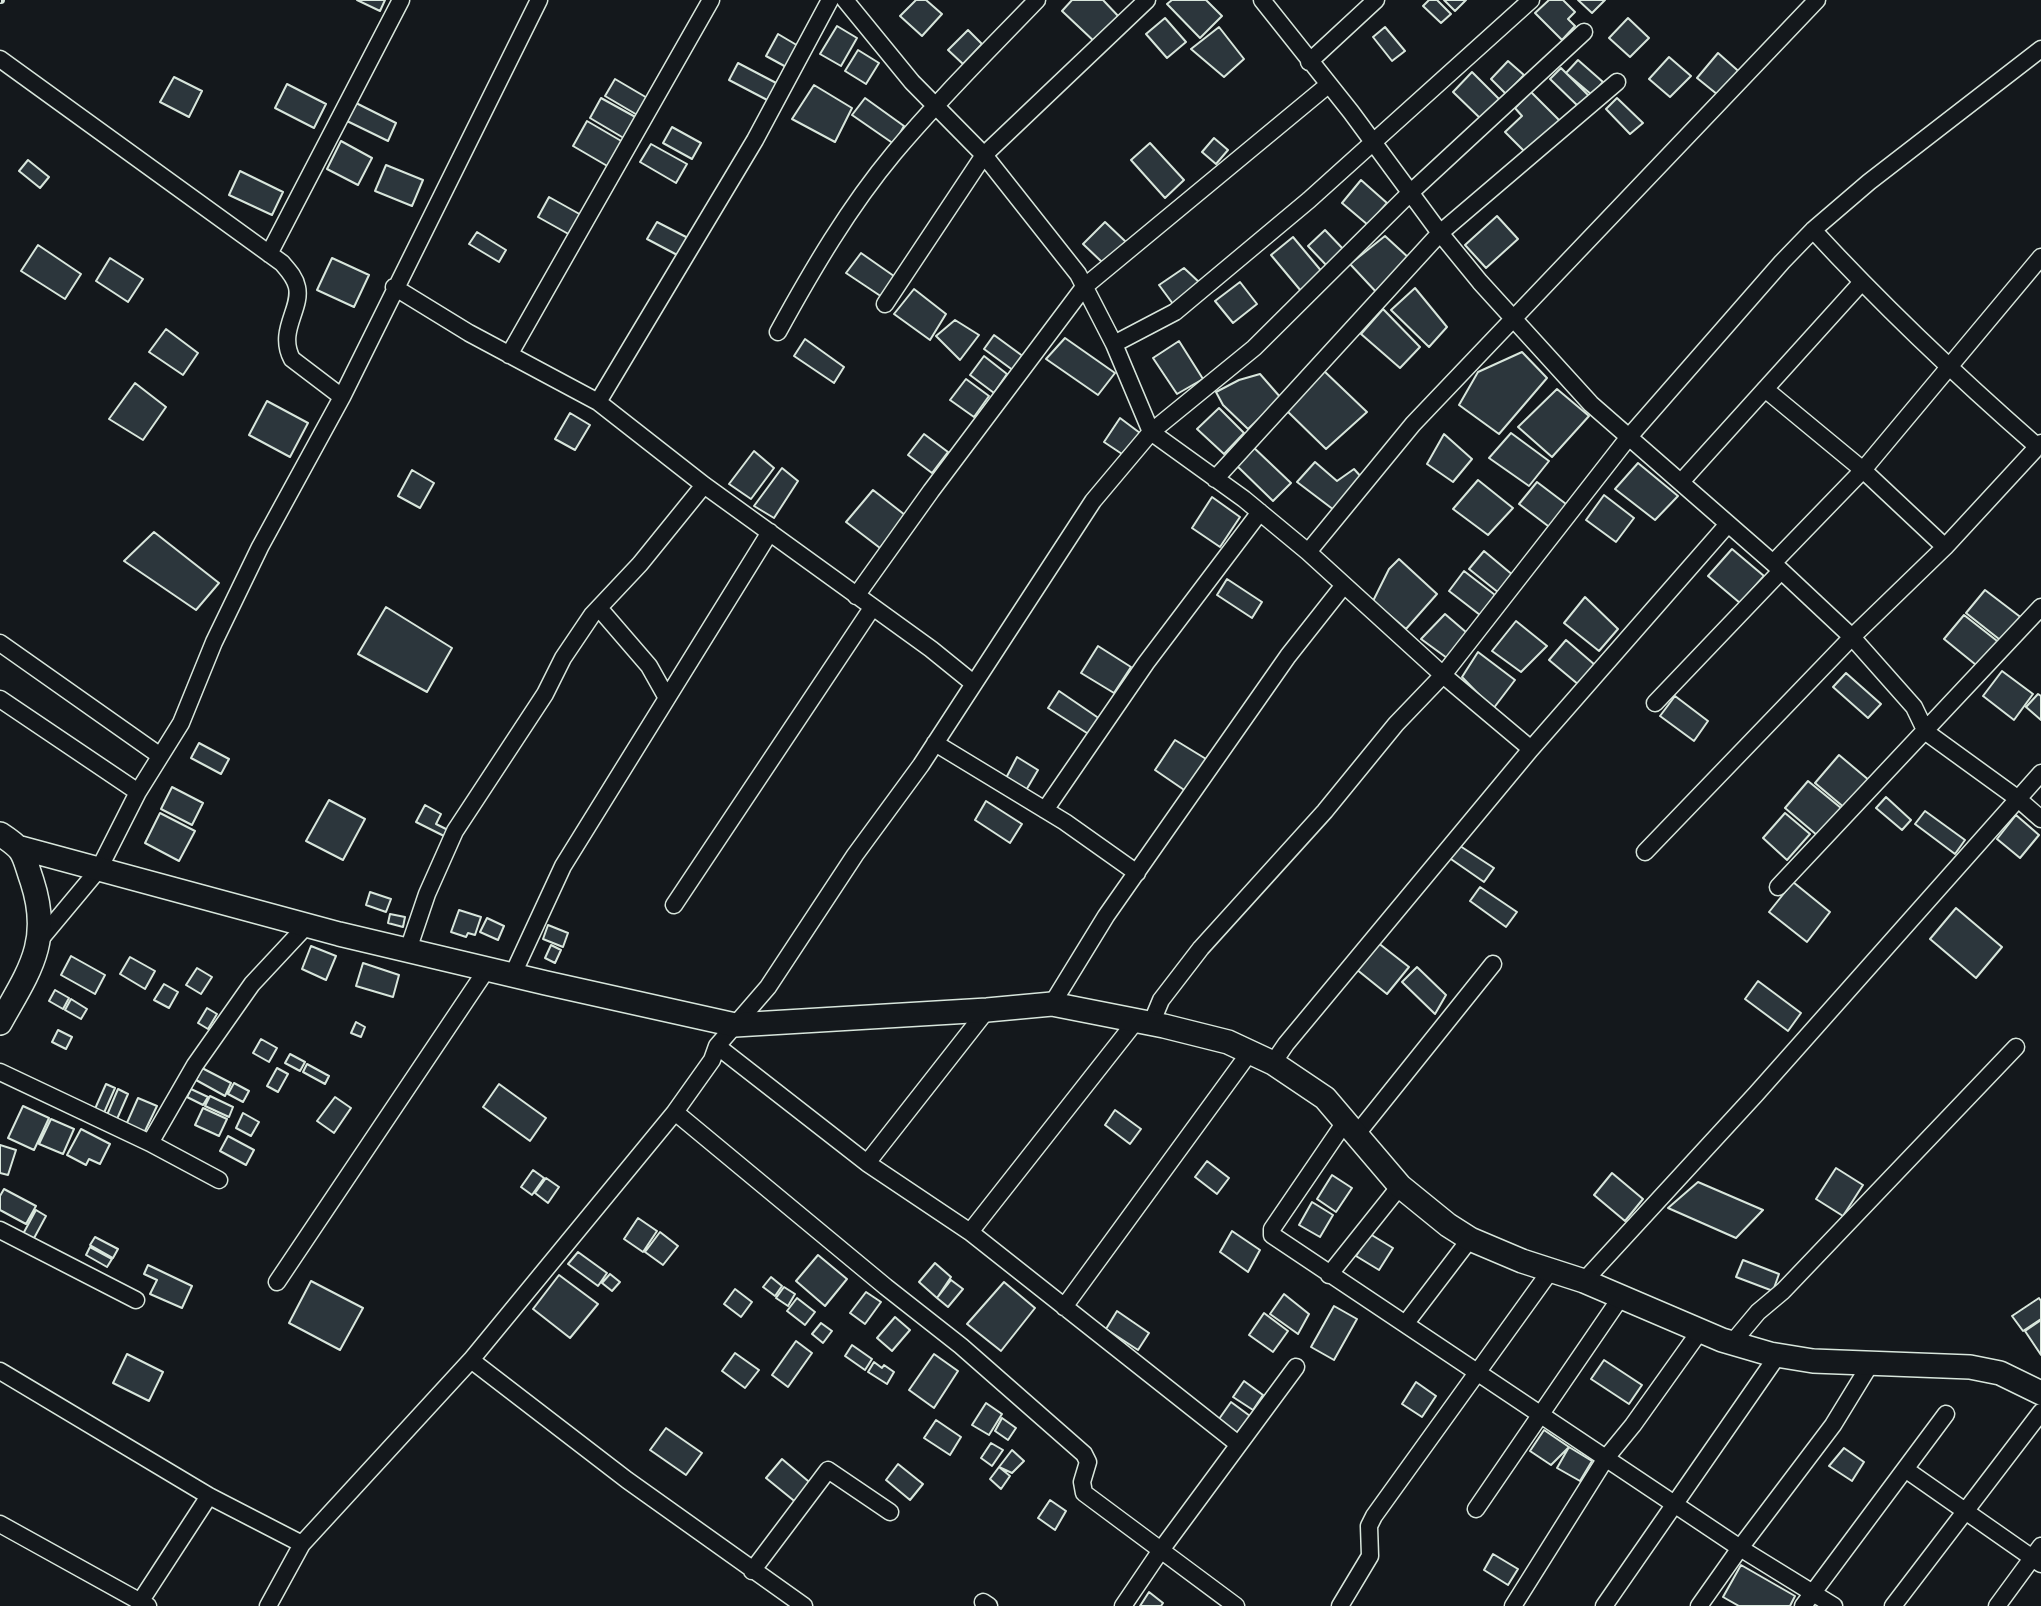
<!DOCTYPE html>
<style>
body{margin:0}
canvas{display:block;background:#14181c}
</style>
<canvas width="2041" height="1606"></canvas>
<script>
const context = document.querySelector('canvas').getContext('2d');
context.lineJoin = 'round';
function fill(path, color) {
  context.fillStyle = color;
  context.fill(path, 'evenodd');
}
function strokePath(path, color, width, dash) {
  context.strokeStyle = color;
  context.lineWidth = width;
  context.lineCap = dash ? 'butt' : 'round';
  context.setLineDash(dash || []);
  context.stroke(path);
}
const building = new Path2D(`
 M 357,0 L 385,0 L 380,11 Z
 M 916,0 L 926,0 L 942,14 L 922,36 L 900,16 Z
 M 1072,0 L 1103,0 L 1120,18 L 1097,44 L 1062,11 Z
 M 1172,0 L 1206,0 L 1222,16 L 1200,38 L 1167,4 Z
 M 1429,0 L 1437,0 L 1451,14 L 1441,23 L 1423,6 Z
 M 1444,0 L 1466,0 L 1455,11 Z
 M 1549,0 L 1563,0 L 1575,12 L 1568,19 L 1575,26 L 1562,40 L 1535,13 Z
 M 1578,0 L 1605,0 L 1592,13 Z
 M 1165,18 L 1186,42 L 1167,58 L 1146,34 Z
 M 1628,18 L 1649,38 L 1630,57 L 1609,38 Z
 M 837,26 L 857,38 L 841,66 L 820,54 Z
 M 1219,27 L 1244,59 L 1224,77 L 1191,49 Z
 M 1385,27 L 1405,51 L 1392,61 L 1373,37 Z
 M 968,30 L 982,44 L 963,64 L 948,50 Z
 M 778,34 L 800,47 L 788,68 L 766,56 Z
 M 858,50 L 879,63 L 866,84 L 845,71 Z
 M 1718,53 L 1744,76 L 1723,99 L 1697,78 Z
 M 1669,57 L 1691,76 L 1670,97 L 1649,79 Z
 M 1578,60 L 1603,82 L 1592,95 L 1566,73 Z
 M 1508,61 L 1524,75 L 1506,94 L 1491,79 Z
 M 738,63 L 780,85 L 771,102 L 729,80 Z
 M 1561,68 L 1590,97 L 1579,107 L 1550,79 Z
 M 1472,72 L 1500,100 L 1481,119 L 1453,92 Z
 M 174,77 L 202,91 L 189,117 L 160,102 Z
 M 615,79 L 649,99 L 639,116 L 605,96 Z
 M 287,84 L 326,104 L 314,128 L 275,108 Z
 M 814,85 L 852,108 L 835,142 L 792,119 Z
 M 1531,92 L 1560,121 L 1527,154 L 1505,132 L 1522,116 L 1515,108 Z
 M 601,98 L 639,119 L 627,140 L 590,118 Z
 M 865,98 L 904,126 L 894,144 L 852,115 Z
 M 1617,98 L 1643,123 L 1630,134 L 1606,109 Z
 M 356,103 L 396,123 L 388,141 L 347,121 Z
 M 587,121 L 623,142 L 609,167 L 573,146 Z
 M 672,127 L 701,143 L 692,159 L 663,143 Z
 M 1214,138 L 1228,150 L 1216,164 L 1202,152 Z
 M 341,141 L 372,158 L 358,185 L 327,169 Z
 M 1150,143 L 1184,180 L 1165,198 L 1131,160 Z
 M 651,144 L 687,164 L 676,183 L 640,162 Z
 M 28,160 L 49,177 L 40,188 L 19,171 Z
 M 386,165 L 423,180 L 412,206 L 375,191 Z
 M 240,171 L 283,192 L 272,215 L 229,195 Z
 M 1361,180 L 1387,203 L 1368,225 L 1342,203 Z
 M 549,197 L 583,216 L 572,236 L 538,217 Z
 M 1497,216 L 1518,239 L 1486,268 L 1465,245 Z
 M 657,222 L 690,239 L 681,257 L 647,239 Z
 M 1105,222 L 1126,242 L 1104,264 L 1083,244 Z
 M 1325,230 L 1345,251 L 1328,267 L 1308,246 Z
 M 477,232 L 506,250 L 499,262 L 469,244 Z
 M 1385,236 L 1410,259 L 1378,294 L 1350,264 Z
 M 1293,237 L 1323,273 L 1301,291 L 1271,255 Z
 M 38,245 L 81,274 L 65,299 L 21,271 Z
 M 861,253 L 901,281 L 885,299 L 846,273 Z
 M 110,258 L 143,279 L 128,302 L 96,281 Z
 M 332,258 L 369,275 L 354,307 L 317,290 Z
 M 1184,268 L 1200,283 L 1173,304 L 1159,285 Z
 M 1240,282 L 1257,304 L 1233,323 L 1215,301 Z
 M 1415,288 L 1447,327 L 1429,347 L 1391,310 Z
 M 914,289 L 946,314 L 930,340 L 894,314 Z
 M 1383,309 L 1420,347 L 1400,368 L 1361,334 Z
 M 955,320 L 979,335 L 960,360 L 936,336 Z
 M 166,329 L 198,353 L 183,375 L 149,352 Z
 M 994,335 L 1024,357 L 1014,371 L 984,349 Z
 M 1065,338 L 1115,373 L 1098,395 L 1046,359 Z
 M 805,339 L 844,367 L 834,383 L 794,356 Z
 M 1179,341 L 1203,379 L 1177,394 L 1153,358 Z
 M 1522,352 L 1547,378 L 1499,434 L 1459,405 L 1478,372 Z
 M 984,356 L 1007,374 L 994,393 L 970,375 Z
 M 1323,370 L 1367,412 L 1326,449 L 1285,409 Z
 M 1260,374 L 1281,398 L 1248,429 L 1223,405 L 1216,392 L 1239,380 Z
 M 966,379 L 989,396 L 974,417 L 950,400 Z
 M 135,383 L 166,407 L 143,440 L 109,419 Z
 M 1557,389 L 1589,416 L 1552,457 L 1518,427 Z
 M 267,401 L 308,423 L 290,457 L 249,435 Z
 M 1219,408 L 1244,433 L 1224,454 L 1197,429 Z
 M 570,413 L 590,425 L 575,450 L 555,439 Z
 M 1120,418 L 1140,433 L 1122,454 L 1104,442 Z
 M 1511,433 L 1549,461 L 1529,486 L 1489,458 Z
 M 924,434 L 948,452 L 932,473 L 908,455 Z
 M 1444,434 L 1472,459 L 1453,482 L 1427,464 Z
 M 1251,445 L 1291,483 L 1273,501 L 1234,463 Z
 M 754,451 L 774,468 L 751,499 L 729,484 Z
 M 1315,462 L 1337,481 L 1354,469 L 1363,479 L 1334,510 L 1297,482 Z
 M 1638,463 L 1678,496 L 1655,520 L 1615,489 Z
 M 782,468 L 798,481 L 774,518 L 754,506 Z
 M 412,470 L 434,483 L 420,508 L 398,496 Z
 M 1478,480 L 1513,508 L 1488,535 L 1453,509 Z
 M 1537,482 L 1570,507 L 1552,529 L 1519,504 Z
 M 873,490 L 905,515 L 880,548 L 846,522 Z
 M 1604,495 L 1634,518 L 1616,542 L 1586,520 Z
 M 1212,497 L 1240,517 L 1220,547 L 1192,528 Z
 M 154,532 L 219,583 L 196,610 L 124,561 Z
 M 1732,549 L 1764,576 L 1740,603 L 1708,576 Z
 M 1484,551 L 1514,576 L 1499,593 L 1469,569 Z
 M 1399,559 L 1437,594 L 1406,629 L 1373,601 L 1389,569 Z
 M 1464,571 L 1495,595 L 1480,615 L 1449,591 Z
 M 1227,579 L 1262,602 L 1252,618 L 1217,595 Z
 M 1985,590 L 2023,619 L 2004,643 L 1966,613 Z
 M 1585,597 L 1618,629 L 1599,651 L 1564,623 Z
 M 386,607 L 452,648 L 427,692 L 358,654 Z
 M 1445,614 L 1467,633 L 1447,658 L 1421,639 Z
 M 1964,615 L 2001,644 L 1981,669 L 1944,639 Z
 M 1516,621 L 1547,646 L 1521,672 L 1492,651 Z
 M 1566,640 L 1595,665 L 1579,685 L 1549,660 Z
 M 1098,646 L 1131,667 L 1114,693 L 1081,673 Z
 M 1478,652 L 1515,680 L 1493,709 L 1462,677 Z
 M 2002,671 L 2033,694 L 2014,720 L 1983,696 Z
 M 1846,673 L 1881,704 L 1868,718 L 1833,687 Z
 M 1059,691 L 1100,719 L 1090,735 L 1048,708 Z
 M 2038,694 L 2041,696 L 2041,720 L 2026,707 Z
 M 1675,696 L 1708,721 L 1694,741 L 1660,716 Z
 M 1175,740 L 1211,762 L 1190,794 L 1155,770 Z
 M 199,743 L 229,759 L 221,774 L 191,758 Z
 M 1839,755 L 1870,781 L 1846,809 L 1815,783 Z
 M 1017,757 L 1038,770 L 1025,792 L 1005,780 Z
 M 1808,781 L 1841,808 L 1818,836 L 1785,808 Z
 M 172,787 L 203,803 L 192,825 L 161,809 Z
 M 1886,797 L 1911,820 L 1902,830 L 1876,808 Z
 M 329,800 L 365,819 L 343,860 L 306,841 Z
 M 986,801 L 1022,824 L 1010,843 L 975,820 Z
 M 425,805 L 441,814 L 436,824 L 452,832 L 448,838 L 416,822 Z
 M 1925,811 L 1965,840 L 1955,854 L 1915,824 Z
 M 160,813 L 195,831 L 179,861 L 145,843 Z
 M 1785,813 L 1810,834 L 1787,860 L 1763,838 Z
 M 2016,815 L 2039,835 L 2020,858 L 1997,839 Z
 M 1457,844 L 1494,868 L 1484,882 L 1448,857 Z
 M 1793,882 L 1830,912 L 1807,942 L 1769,912 Z
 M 1480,887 L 1517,912 L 1506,927 L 1470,901 Z
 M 370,892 L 391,899 L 386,912 L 366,905 Z
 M 1956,908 L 2002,947 L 1976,978 L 1930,939 Z
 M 459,910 L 481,917 L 475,935 L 468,933 L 466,937 L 451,932 Z
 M 390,914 L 405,917 L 403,927 L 388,923 Z
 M 487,918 L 504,926 L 498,940 L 480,932 Z
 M 548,925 L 568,933 L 563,947 L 543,939 Z
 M 1377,942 L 1409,967 L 1387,994 L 1356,969 Z
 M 551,945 L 561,950 L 555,963 L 545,958 Z
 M 311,946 L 336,956 L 326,980 L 302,969 Z
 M 71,956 L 105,975 L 95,994 L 61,975 Z
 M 130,957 L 155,971 L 145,989 L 120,974 Z
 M 363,963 L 399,975 L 393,997 L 356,986 Z
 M 1417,967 L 1446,995 L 1435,1014 L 1402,982 Z
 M 197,968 L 212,977 L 201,994 L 186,985 Z
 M 1758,981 L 1801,1013 L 1788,1031 L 1745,999 Z
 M 164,984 L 178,992 L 169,1008 L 154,1000 Z
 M 55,990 L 69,998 L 63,1009 L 49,1001 Z
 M 71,999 L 87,1009 L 81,1019 L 65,1010 Z
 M 207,1008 L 217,1014 L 208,1029 L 198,1023 Z
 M 356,1022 L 365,1027 L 361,1037 L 351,1033 Z
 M 58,1030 L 72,1037 L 66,1049 L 52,1042 Z
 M 261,1039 L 277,1048 L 269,1062 L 253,1053 Z
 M 290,1054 L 305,1062 L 300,1071 L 285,1063 Z
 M 307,1064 L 329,1076 L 325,1084 L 303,1072 Z
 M 202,1068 L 231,1083 L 225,1096 L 196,1080 Z
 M 277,1068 L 288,1074 L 278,1092 L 267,1086 Z
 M 234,1083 L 249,1091 L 243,1102 L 228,1094 Z
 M 106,1084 L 115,1088 L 103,1115 L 94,1111 Z
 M 499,1084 L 546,1118 L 530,1141 L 483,1107 Z
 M 118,1089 L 128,1094 L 117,1119 L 107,1115 Z
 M 191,1089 L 208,1097 L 203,1105 L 187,1097 Z
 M 210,1096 L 233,1107 L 229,1117 L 205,1106 Z
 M 335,1097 L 351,1108 L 334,1133 L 317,1121 Z
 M 138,1098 L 157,1106 L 144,1133 L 126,1125 Z
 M 23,1106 L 49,1118 L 34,1150 L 8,1138 Z
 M 203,1108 L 227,1119 L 219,1136 L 195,1125 Z
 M 1115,1110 L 1141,1129 L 1130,1144 L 1105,1125 Z
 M 243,1113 L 259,1122 L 251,1136 L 236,1128 Z
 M 51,1119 L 74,1129 L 63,1154 L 39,1144 Z
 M 81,1129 L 110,1144 L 100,1164 L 89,1159 L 86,1165 L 67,1155 Z
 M 228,1136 L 254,1150 L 246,1165 L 220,1151 Z
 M 0,1145 L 16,1150 L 8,1175 L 0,1173 Z
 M 1207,1161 L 1229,1178 L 1217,1194 L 1195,1177 Z
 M 1836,1168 L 1863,1185 L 1843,1216 L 1816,1199 Z
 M 533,1170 L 544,1178 L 532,1195 L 521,1187 Z
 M 1612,1173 L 1643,1199 L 1625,1221 L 1594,1195 Z
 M 1332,1175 L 1352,1188 L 1336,1212 L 1317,1199 Z
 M 546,1178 L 559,1187 L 548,1203 L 535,1193 Z
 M 1698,1182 L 1763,1210 L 1736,1238 L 1668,1208 Z
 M 4,1189 L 36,1206 L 26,1224 L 0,1210 L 0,1196 Z
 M 1312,1202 L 1333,1215 L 1320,1237 L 1299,1225 Z
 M 36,1210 L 46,1216 L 33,1240 L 23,1234 Z
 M 638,1218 L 657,1231 L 643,1252 L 624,1239 Z
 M 1232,1231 L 1260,1250 L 1248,1272 L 1220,1252 Z
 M 660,1232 L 678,1246 L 663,1265 L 645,1252 Z
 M 1370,1234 L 1393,1248 L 1379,1270 L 1356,1256 Z
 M 95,1237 L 118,1249 L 113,1258 L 90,1245 Z
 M 90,1247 L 112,1259 L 107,1267 L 86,1255 Z
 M 578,1252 L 607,1273 L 598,1286 L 568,1264 Z
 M 818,1255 L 847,1279 L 825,1306 L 796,1281 Z
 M 1743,1260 L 1779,1274 L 1773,1291 L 1736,1277 Z
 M 935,1263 L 951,1277 L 937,1298 L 919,1282 Z
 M 148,1265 L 192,1286 L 182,1308 L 150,1294 L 157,1280 L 144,1274 Z
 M 610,1274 L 620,1282 L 612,1291 L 602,1283 Z
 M 559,1275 L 598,1304 L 570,1338 L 533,1309 Z
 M 771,1277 L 782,1286 L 775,1296 L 763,1287 Z
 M 951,1280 L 963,1289 L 948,1307 L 937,1298 Z
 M 311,1281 L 363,1308 L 340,1350 L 289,1323 Z
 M 1004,1282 L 1035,1308 L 1001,1351 L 967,1324 Z
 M 784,1287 L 795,1294 L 788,1306 L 776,1298 Z
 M 735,1289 L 752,1302 L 741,1317 L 724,1304 Z
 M 866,1292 L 881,1302 L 865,1324 L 850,1313 Z
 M 1284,1294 L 1309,1314 L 1298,1334 L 1270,1314 Z
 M 797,1298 L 815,1312 L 805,1325 L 787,1311 Z
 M 2039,1298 L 2041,1301 L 2041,1319 L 2023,1331 L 2012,1316 Z
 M 1334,1306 L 1357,1319 L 1334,1360 L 1311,1347 Z
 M 1117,1311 L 1149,1333 L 1138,1350 L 1106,1329 Z
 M 1264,1313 L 1288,1331 L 1273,1352 L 1249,1335 Z
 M 895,1317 L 910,1330 L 892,1351 L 877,1338 Z
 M 2041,1320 L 2041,1355 L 2025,1331 Z
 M 821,1323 L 832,1331 L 823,1343 L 812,1334 Z
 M 796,1341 L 812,1353 L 788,1387 L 772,1375 Z
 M 852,1345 L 872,1359 L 865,1370 L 845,1356 Z
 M 735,1353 L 759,1370 L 745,1388 L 722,1371 Z
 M 127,1354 L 163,1372 L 149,1401 L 113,1383 Z
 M 934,1354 L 958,1371 L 934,1408 L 909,1390 Z
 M 1604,1360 L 1642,1385 L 1629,1404 L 1591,1379 Z
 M 874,1362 L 882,1368 L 884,1365 L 894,1372 L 887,1384 L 868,1372 Z
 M 1244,1381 L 1263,1395 L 1253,1410 L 1233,1397 Z
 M 1416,1382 L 1436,1396 L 1422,1417 L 1402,1404 Z
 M 1231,1402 L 1250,1416 L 1237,1433 L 1219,1419 Z
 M 986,1403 L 1002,1414 L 989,1435 L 972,1425 Z
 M 1002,1418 L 1016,1428 L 1008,1440 L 995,1431 Z
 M 936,1420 L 961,1437 L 950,1455 L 924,1438 Z
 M 666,1428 L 702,1453 L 686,1475 L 650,1450 Z
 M 1544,1430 L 1569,1447 L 1551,1465 L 1530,1451 Z
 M 991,1443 L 1003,1450 L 992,1466 L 981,1458 Z
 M 1569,1447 L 1592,1461 L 1580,1481 L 1557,1468 Z
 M 1844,1448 L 1864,1462 L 1852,1481 L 1829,1466 Z
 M 1012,1450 L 1024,1461 L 1012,1473 L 999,1467 Z
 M 782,1459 L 814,1486 L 798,1504 L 766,1478 Z
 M 898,1464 L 923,1484 L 910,1500 L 886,1480 Z
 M 999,1467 L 1010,1476 L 1001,1489 L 990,1479 Z
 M 1050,1500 L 1066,1511 L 1055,1530 L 1038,1518 Z
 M 1493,1554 L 1518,1569 L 1508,1585 L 1484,1570 Z
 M 1741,1565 L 1795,1596 L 1790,1606 L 1739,1606 L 1723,1597 Z
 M 1149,1592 L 1163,1603 L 1161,1606 L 1140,1606 Z`);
fill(building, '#2c363c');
strokePath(building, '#d8e6dc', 2);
const street = new Path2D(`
 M 845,0 L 912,82 L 984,155 L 1078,274 L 1114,344 L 1151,432 L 1093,501 L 921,765 L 855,855 L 768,987 L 717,1046 L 712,1060 L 675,1112 L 886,1287 L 961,1346 L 1084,1454 L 1088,1462 L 1082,1482 L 1084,1493 L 1236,1606
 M 1262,0 L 1351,112 L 1440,233 L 1480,282 L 1591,404 L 1773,563 L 1852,637 L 1914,707 L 1926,732 L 2017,798 L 2041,819
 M 0,59 L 282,263 C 288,270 295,277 297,287 C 302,309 277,331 292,359 L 342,397
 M 1309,62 L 1376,0
 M 1813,230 C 1884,307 1959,378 2038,447
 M 269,254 L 401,0
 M 394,287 L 469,333 L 598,402 L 704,485 L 931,649 L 973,683
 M 885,304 L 984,155 L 1147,0
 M 778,332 C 812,270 849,207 894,153 C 939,99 989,50 1037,0
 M 1114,344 L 1175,312 L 1309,200 L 1531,0
 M 509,355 L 711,0
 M 1765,389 L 1863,470 L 1945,547
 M 598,402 L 755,140 L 830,0
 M 1215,479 L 1440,233 L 1617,82
 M 1681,482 L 1861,283
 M 1308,552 L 1244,499 L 1151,432 L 1254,348 L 1410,193 L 1584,32
 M 1773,563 L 1863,470 L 2041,257
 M 856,596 L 931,491 L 1084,287 L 1328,85
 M 599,608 L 649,666 L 667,698
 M 0,643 L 159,755
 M 0,699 L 138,792
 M 1655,703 L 1781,571
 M 935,743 L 1065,822 L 1137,873
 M 1531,749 L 1443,675 L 1628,438 L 1782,262 L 1813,230 L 1869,182 L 2041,49
 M 1045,810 L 1146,663 L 1260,512
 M 1645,852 L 1852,637 L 1945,547 L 2041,443
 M 1778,887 L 2041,607
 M 674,905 L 872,608
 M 39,941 L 99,869 L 138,792 L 181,723 L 214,642 L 260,547 L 342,397 L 539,0
 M 408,950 L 427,894 L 455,831 L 545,694 L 563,658 L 592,615 L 640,564 L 704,485
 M 513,974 L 563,866 L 770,532
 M 1052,1004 L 1106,916 L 1288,656 L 1344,585
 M 1151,1024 L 1161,1000 L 1201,948 L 1325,811 L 1396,724 L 1443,675 L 1308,552 L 1413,424 L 1817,0
 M 717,1046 L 867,1163 L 970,1232 L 1238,1444
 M 1273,1063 L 1286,1044 L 1531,749 L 1728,524
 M 0,1072 L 150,1143 L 219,1180
 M 1345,1122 L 1272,1229 L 1272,1235 L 1740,1548 L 1834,1606
 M 1356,1135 L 1493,964
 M 150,1143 L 195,1065 L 252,984 L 308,924
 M 867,1163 L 987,1010
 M 0,1230 L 136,1300
 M 970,1232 L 1136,1021
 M 1329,1275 L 1400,1186
 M 1584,1281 L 1756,1094 L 2041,773
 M 277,1282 L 487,969
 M 1064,1307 L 1250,1052
 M 1406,1323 L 1470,1239
 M 1732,1343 L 1758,1312 L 1783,1291 L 2016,1047
 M 471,1360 L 627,1480 L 804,1606
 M 0,1371 L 209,1496 L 302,1544
 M 1905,1469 L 2041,1564
 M 1476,1509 L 1621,1297
 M 0,1524 L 148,1606
 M 752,1571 L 828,1470 L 890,1512
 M 140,1602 L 209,1496
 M 983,1602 L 989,1606
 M 268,1606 L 302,1544 L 471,1360 L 675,1112
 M 1123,1606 L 1161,1550 L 1296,1367
 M 1340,1606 L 1370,1556 L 1369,1526 L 1374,1516 L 1551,1270
 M 1513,1606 L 1606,1458 L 1633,1425 L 1700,1331
 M 1604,1606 L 1778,1355
 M 1699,1606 L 1740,1548 L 1833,1425 L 1871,1363
 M 1803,1606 L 1946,1414
 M 1893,1606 L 2041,1412
 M 1997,1606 L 2041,1546`);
const secondary = new Path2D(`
 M 0,834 C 26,851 22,852 32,881 C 52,942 29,971 0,1023
 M 21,848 L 339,934 L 546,983 L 735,1025 L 987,1010 L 1052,1004 L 1164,1026 L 1228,1042 L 1273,1063 L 1325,1098 L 1400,1186 L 1448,1225 L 1470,1239 L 1522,1261 L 1584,1281 L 1722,1340 L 1770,1354 L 1813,1361 L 1970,1367 L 2000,1373 L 2041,1393`);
strokePath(street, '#d8e6dc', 19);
strokePath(secondary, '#d8e6dc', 26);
strokePath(street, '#14181c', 16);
strokePath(secondary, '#14181c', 23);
const rail = new Path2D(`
 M 0,0 L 1,0`);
strokePath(rail, '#d8e6dc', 8);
strokePath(rail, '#14181c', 5, [16]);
</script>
